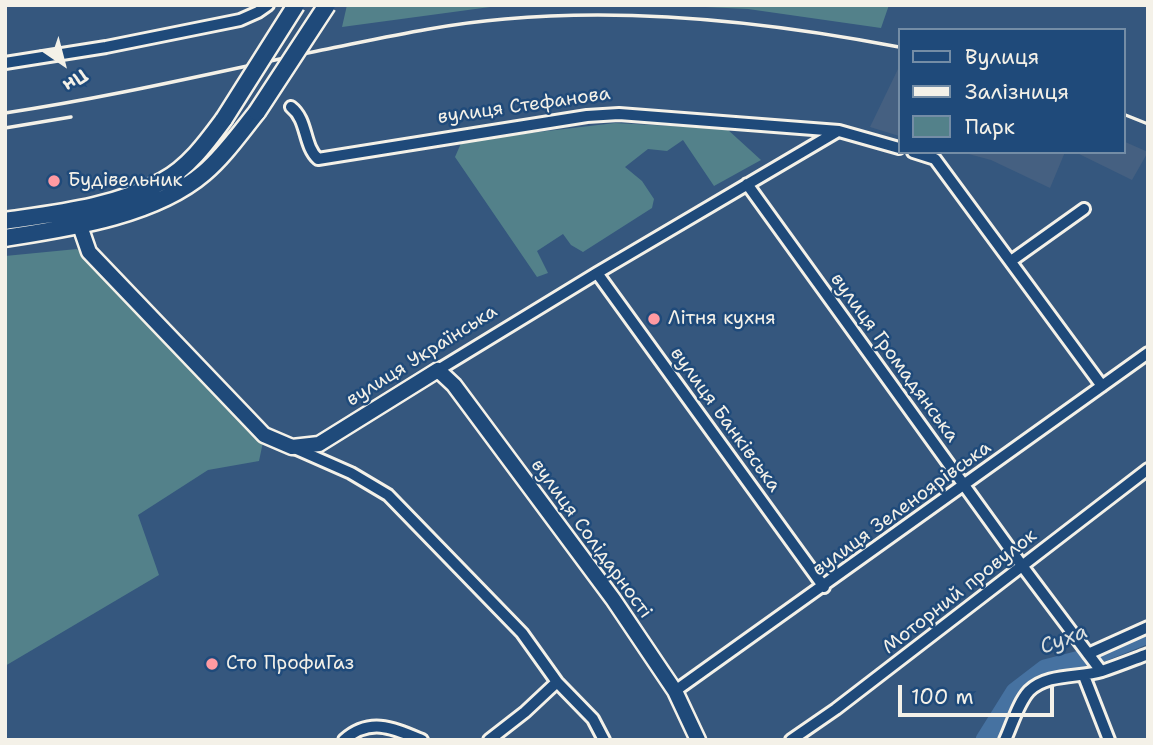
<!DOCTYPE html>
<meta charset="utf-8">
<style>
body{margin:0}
#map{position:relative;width:1153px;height:745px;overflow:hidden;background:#35577e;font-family:"Shantell Sans",sans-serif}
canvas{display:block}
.frame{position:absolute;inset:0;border:7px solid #f4f1e8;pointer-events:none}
.legend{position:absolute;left:898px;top:28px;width:228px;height:126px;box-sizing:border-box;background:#1f4a7a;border:2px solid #748da6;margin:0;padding:9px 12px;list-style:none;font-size:21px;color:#f4f1e8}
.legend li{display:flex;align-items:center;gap:14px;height:35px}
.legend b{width:35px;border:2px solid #748da6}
.north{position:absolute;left:28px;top:28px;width:70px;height:70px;-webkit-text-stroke:5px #1f4a7a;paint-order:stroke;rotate:145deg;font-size:19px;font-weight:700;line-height:28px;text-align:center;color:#f4f1e8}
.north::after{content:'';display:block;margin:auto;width:24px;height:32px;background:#f4f1e8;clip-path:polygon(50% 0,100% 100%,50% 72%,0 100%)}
.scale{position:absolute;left:898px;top:685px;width:156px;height:32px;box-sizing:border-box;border:4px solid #f4f1e8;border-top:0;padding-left:9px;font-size:21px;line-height:24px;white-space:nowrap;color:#f4f1e8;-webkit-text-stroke:5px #1f4a7a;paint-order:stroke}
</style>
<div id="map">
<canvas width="1153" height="745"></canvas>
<div class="frame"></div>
<ul class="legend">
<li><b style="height:9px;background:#1f4a7a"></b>Вулиця</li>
<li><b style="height:9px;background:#f4f1e8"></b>Залізниця</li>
<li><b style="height:19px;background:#53818a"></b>Парк</li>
</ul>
<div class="north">Пн</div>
<div class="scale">100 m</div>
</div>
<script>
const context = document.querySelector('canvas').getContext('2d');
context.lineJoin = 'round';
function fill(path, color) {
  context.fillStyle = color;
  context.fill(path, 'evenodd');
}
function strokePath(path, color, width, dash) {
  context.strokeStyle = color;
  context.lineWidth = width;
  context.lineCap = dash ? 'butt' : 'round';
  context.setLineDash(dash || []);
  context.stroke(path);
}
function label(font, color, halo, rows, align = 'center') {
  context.font = font + ' "Shantell Sans",sans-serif';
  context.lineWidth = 5;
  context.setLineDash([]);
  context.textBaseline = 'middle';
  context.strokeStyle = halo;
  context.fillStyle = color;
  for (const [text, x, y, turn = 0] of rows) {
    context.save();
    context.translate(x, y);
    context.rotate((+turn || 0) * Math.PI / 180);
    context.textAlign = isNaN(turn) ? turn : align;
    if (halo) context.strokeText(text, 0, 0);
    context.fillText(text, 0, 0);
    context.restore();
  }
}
fill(new Path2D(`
 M 898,69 L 899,69 L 899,136 L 870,127 Z
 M 1123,141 L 1148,152 L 1132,180 L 1075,152 L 1123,152 Z
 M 961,152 L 1065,152 L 1050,188 L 991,160 Z`), '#456081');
fill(new Path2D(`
 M 347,5 L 505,5 L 342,27 Z
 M 663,5 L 889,5 L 881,28 L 748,9 Z
 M 615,123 L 727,129 L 761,160 L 714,186 L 683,140 L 667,151 L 648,149 L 625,167 L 642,181 L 654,199 L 652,208 L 583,252 L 571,245 L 563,234 L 537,251 L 548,273 L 537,277 L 455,157 L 462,141 Z
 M 77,249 L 263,442 L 259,461 L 208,470 L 138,515 L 159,575 L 5,666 L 5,256 Z`), '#53818a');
strokePath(new Path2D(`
 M 985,740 L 1015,692 L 1045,669 L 1088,658 L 1148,634`), '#4672a1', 19);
const minor = new Path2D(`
 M 5,63 L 106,47 L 240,20 L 258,12 L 268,5
 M 291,107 C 308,120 303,145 318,159 L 587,116 L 619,114 L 839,131 L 899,148
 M 913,152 L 935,159 L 1102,386
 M 747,184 L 1023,567 L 1101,671
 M 1011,261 L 1084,209
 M 597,273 L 824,587
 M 438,370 L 597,273 L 838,131
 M 292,447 L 351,473 L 388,495 L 522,633 L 557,682 L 593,719 L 604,740
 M 1088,654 L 1148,627
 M 1084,676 L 1109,740
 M 675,691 L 1148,353
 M 344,740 C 370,717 393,728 422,740
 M 489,740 L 525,712 L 557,682
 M 791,740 L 836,709 L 1148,469
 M 1005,740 C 1012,725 1018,703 1029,691 C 1047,673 1079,678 1102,671 C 1117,666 1132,660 1148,654`);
const tertiary = new Path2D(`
 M 80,226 L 89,252 L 264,435 L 292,447 L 319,444 L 438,370 L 454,385 L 613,599 L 675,691 L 698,740`);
const secondary = new Path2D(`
 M 5,221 C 59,213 115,207 163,181 C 189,167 207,142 224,119
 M 5,238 C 68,228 154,216 204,173 C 224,156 240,133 257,112`);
strokePath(minor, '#f4f1e8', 16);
strokePath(tertiary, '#f4f1e8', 19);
strokePath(secondary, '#f4f1e8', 21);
strokePath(minor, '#1f4a7a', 10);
strokePath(tertiary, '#1f4a7a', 14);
strokePath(secondary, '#1f4a7a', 16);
strokePath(new Path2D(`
 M 5,113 C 112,97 217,72 322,50 C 382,38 443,24 505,19 C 636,7 770,22 899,47
 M 1123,114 L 1148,124
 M 5,128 L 71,117`), '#f4f1e8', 3.5);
const secondaryBridge = new Path2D(`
 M 257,112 L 327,5
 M 224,119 L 296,5`);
strokePath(secondaryBridge, '#f4f1e8', 21, []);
strokePath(secondaryBridge, '#1f4a7a', 16);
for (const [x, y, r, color] of [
 [54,181,7,"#ff9aa2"],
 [654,319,7,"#ff9aa2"],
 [212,664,7,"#ff9aa2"]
]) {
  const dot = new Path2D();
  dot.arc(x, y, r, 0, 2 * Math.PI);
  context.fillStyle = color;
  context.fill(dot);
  strokePath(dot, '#1f4a7a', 2.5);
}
label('19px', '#f4f1e8', '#1f4a7a', [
 ["вулиця Стефанова",524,106,-8],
 ["вулиця Українська",422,356,-32],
 ["вулиця Громадянська",894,358,54],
 ["вулиця Банківська",725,420,54],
 ["вулиця Зеленоярівська",902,509,-36],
 ["вулиця Солідарності",591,539,54],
 ["Моторний провулок",960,592,-38]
]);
label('19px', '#f4f1e8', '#1f4a7a', [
 ["Будівельник",68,181],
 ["Літня кухня",668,319],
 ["Сто ПрофиГаз",226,664]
], 'left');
label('italic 21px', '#dadedd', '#1f4a7a', [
 ["Суха",1064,640,-21]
]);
</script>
